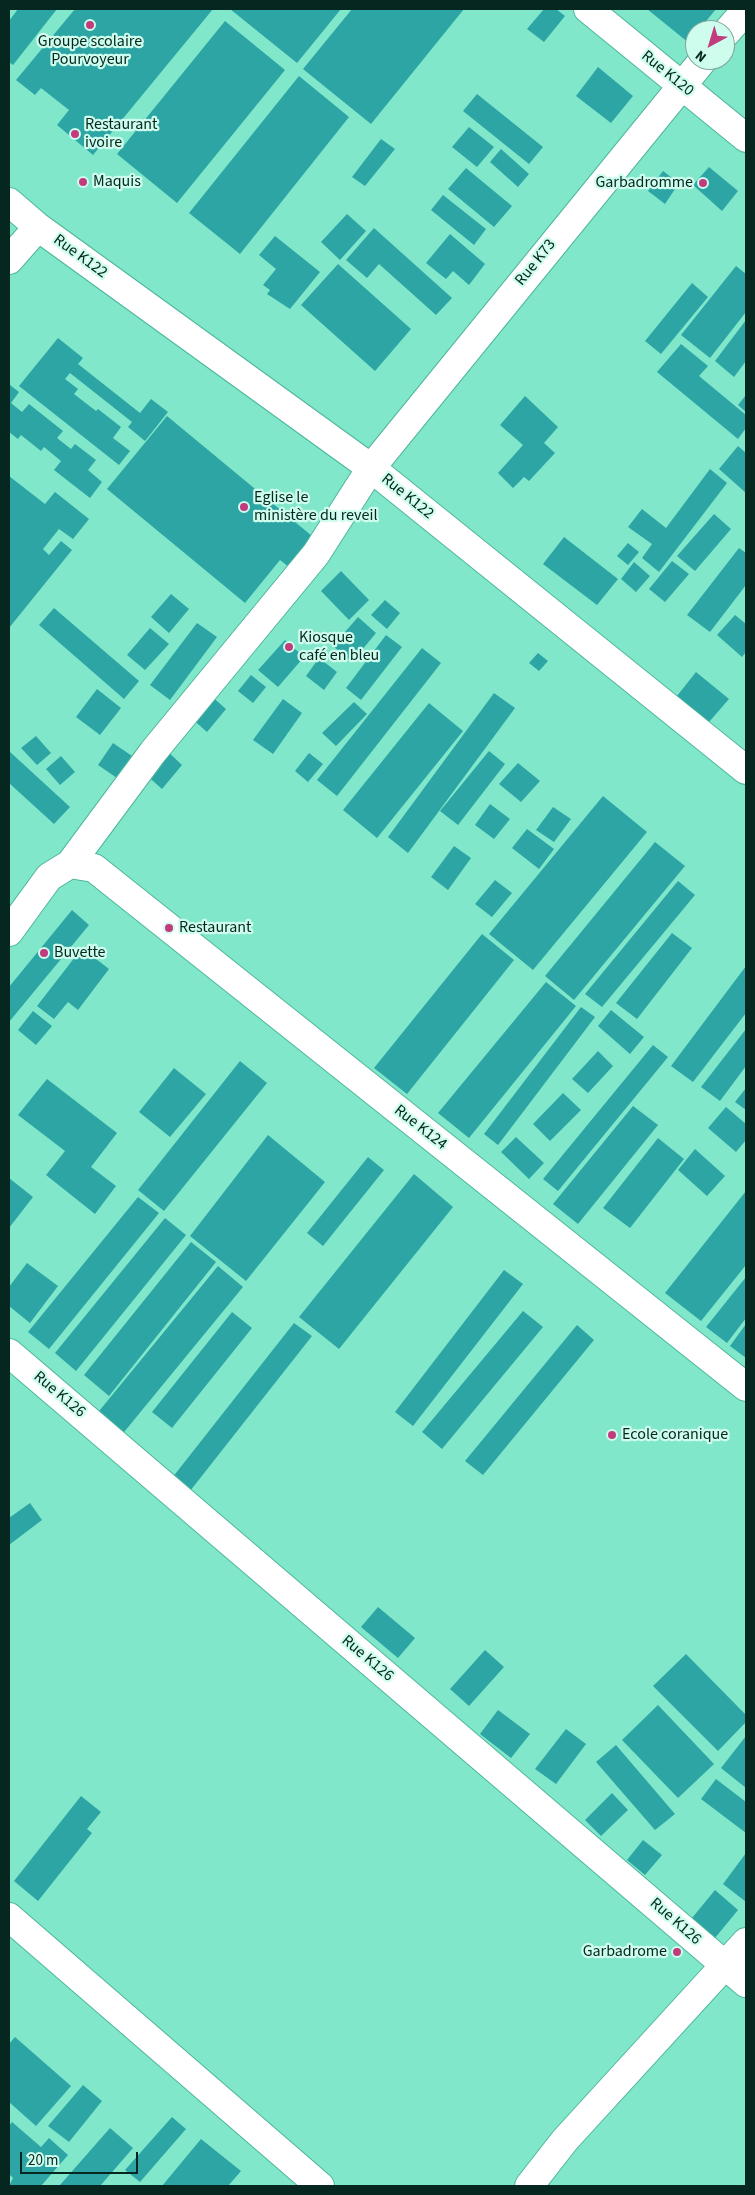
<!DOCTYPE html>
<meta charset="utf-8">
<style>
body{margin:0}
#map{position:relative;width:755px;height:2195px;overflow:hidden;background:#81e7cb;font-family:"Source Sans 3",sans-serif}
canvas{display:block}
.frame{position:absolute;inset:0;border:10px solid #05271f;pointer-events:none}
.north{position:absolute;left:685px;top:20px;width:50px;height:50px;box-sizing:border-box;background:#cefdee;border:1px solid #7ea79b;border-radius:50%;rotate:219deg;font-size:14px;font-weight:700;line-height:20px;text-align:center;color:#05271f}
.north::after{content:'';display:block;margin:auto;width:18px;height:22px;background:#c13b7d;clip-path:polygon(50% 0,100% 100%,50% 72%,0 100%)}
.scale{position:absolute;left:20px;top:2152px;width:118px;height:22px;box-sizing:border-box;border:2px solid #05271f;border-top:0;padding-left:6px;font-size:15px;line-height:18px;white-space:nowrap;color:#05271f;-webkit-text-stroke:4px #cefdee;paint-order:stroke}
</style>
<div id="map">
<canvas width="755" height="2195"></canvas>
<div class="frame"></div>
<div class="north">N</div>
<div class="scale">20 m</div>
</div>
<script>
const context = document.querySelector('canvas').getContext('2d');
context.lineJoin = 'round';
function fill(path, color) {
  context.fillStyle = color;
  context.fill(path, 'evenodd');
}
function strokePath(path, color, width, dash) {
  context.strokeStyle = color;
  context.lineWidth = width;
  context.lineCap = dash ? 'butt' : 'round';
  context.setLineDash(dash || []);
  context.stroke(path);
}
function label(font, color, halo, rows, align = 'center') {
  context.font = font + ' "Source Sans 3",sans-serif';
  context.lineWidth = 4.5;
  context.setLineDash([]);
  context.textBaseline = 'middle';
  context.strokeStyle = halo;
  context.fillStyle = color;
  for (const [text, x, y, turn = 0] of rows) {
    context.save();
    context.translate(x, y);
    context.rotate((+turn || 0) * Math.PI / 180);
    context.textAlign = isNaN(turn) ? turn : align;
    if (halo) context.strokeText(text, 0, 0);
    context.fillText(text, 0, 0);
    context.restore();
  }
}
fill(new Path2D(`
 M 18,9 L 57,9 L 13,65 L 9,62 L 9,21 Z
 M 75,9 L 213,9 L 93,155 L 57,125 L 69,110 L 41,88 L 35,95 L 16,80 Z
 M 230,9 L 341,9 L 297,63 Z
 M 352,9 L 464,9 L 371,124 L 303,69 Z
 M 544,9 L 556,9 L 565,16 L 544,42 L 527,29 Z
 M 647,9 L 716,9 L 699,30 L 695,30 L 695,35 L 689,43 Z
 M 225,21 L 285,70 L 177,203 L 117,154 Z
 M 598,67 L 633,96 L 611,123 L 576,96 Z
 M 299,76 L 349,117 L 240,254 L 189,213 Z
 M 477,94 L 543,147 L 529,164 L 463,111 Z
 M 469,127 L 494,147 L 477,167 L 452,147 Z
 M 381,139 L 395,149 L 365,186 L 352,177 Z
 M 501,149 L 529,174 L 518,187 L 490,162 Z
 M 709,167 L 738,191 L 722,211 L 693,185 Z
 M 466,168 L 512,206 L 494,227 L 448,189 Z
 M 663,171 L 679,183 L 665,204 L 648,191 Z
 M 443,195 L 486,229 L 474,245 L 431,210 Z
 M 347,214 L 366,231 L 340,260 L 321,242 Z
 M 374,228 L 452,298 L 436,315 L 379,264 L 367,278 L 346,260 Z
 M 450,234 L 485,264 L 469,285 L 453,271 L 446,279 L 426,263 Z
 M 275,236 L 320,272 L 290,309 L 267,294 L 270,290 L 263,285 L 276,269 L 259,255 Z
 M 338,264 L 411,329 L 375,371 L 301,305 Z
 M 736,266 L 746,274 L 746,312 L 710,358 L 681,335 Z
 M 692,283 L 708,297 L 661,354 L 645,341 Z
 M 746,320 L 746,361 L 734,377 L 715,361 Z
 M 58,338 L 83,358 L 78,364 L 140,413 L 151,399 L 168,412 L 145,441 L 128,427 L 132,422 L 70,373 L 65,379 L 78,389 L 74,394 L 96,411 L 98,409 L 121,427 L 113,438 L 130,451 L 119,465 L 19,386 Z
 M 681,344 L 708,366 L 699,376 L 746,415 L 746,428 L 738,439 L 657,372 Z
 M 10,385 L 19,392 L 11,403 L 22,412 L 29,404 L 63,431 L 57,438 L 71,449 L 75,444 L 96,460 L 88,470 L 102,482 L 90,498 L 54,470 L 61,461 L 44,447 L 41,451 L 21,435 L 18,439 L 9,432 Z
 M 746,395 L 746,412 L 738,405 Z
 M 525,396 L 558,427 L 544,443 L 555,453 L 529,481 L 524,477 L 513,488 L 498,473 L 523,445 L 500,425 Z
 M 167,416 L 318,541 L 294,571 L 280,560 L 245,603 L 107,489 Z
 M 738,446 L 746,453 L 746,493 L 719,469 Z
 M 710,469 L 727,483 L 659,572 L 642,558 L 652,544 L 628,527 L 642,509 L 666,528 Z
 M 9,476 L 45,504 L 55,492 L 89,519 L 73,539 L 59,529 L 43,549 L 49,555 L 61,541 L 72,550 L 9,628 Z
 M 714,514 L 731,529 L 695,571 L 677,556 Z
 M 564,537 L 618,579 L 597,605 L 543,564 Z
 M 628,543 L 639,552 L 628,565 L 617,556 Z
 M 739,548 L 746,553 L 746,585 L 710,632 L 687,615 Z
 M 672,561 L 689,574 L 665,602 L 649,589 Z
 M 634,562 L 650,576 L 636,592 L 621,579 Z
 M 341,571 L 369,600 L 349,620 L 321,591 Z
 M 171,594 L 189,609 L 169,633 L 151,617 Z
 M 385,600 L 400,613 L 387,629 L 371,615 Z
 M 54,608 L 139,681 L 124,699 L 39,625 Z
 M 735,615 L 746,624 L 746,652 L 742,657 L 717,635 Z
 M 358,617 L 376,633 L 352,662 L 333,646 Z
 M 197,623 L 217,637 L 170,700 L 150,685 Z
 M 150,628 L 169,644 L 145,670 L 127,655 Z
 M 386,635 L 402,647 L 361,700 L 346,688 Z
 M 285,640 L 304,657 L 278,687 L 258,670 Z
 M 422,648 L 441,663 L 337,796 L 317,780 Z
 M 538,653 L 548,661 L 539,671 L 529,663 Z
 M 319,658 L 337,672 L 324,690 L 306,676 Z
 M 696,672 L 729,699 L 709,722 L 677,696 Z
 M 251,675 L 266,687 L 253,703 L 238,691 Z
 M 97,689 L 121,708 L 100,735 L 76,717 Z
 M 494,693 L 515,708 L 408,853 L 388,837 Z
 M 210,695 L 226,709 L 207,732 L 190,717 Z
 M 283,699 L 302,713 L 273,754 L 253,740 Z
 M 354,702 L 367,714 L 336,746 L 322,733 Z
 M 429,703 L 463,731 L 377,838 L 343,810 Z
 M 36,736 L 51,753 L 37,765 L 21,748 Z
 M 113,743 L 132,756 L 117,778 L 98,765 Z
 M 164,748 L 182,765 L 162,789 L 143,772 Z
 M 9,751 L 70,807 L 54,824 L 9,783 Z
 M 489,751 L 505,764 L 458,825 L 440,811 Z
 M 309,753 L 323,764 L 308,782 L 295,771 Z
 M 61,756 L 75,772 L 60,785 L 46,769 Z
 M 518,763 L 540,781 L 521,802 L 499,784 Z
 M 603,796 L 647,832 L 533,970 L 489,934 Z
 M 490,804 L 510,819 L 494,839 L 475,825 Z
 M 553,807 L 571,819 L 554,842 L 536,830 Z
 M 527,829 L 554,849 L 539,869 L 512,848 Z
 M 655,842 L 685,866 L 574,1000 L 545,976 Z
 M 454,846 L 471,858 L 448,890 L 431,877 Z
 M 495,880 L 512,893 L 492,917 L 475,904 Z
 M 678,881 L 695,895 L 602,1007 L 585,994 Z
 M 72,910 L 89,925 L 9,1022 L 9,987 Z
 M 672,933 L 692,948 L 637,1019 L 616,1003 Z
 M 482,934 L 514,960 L 407,1094 L 374,1068 Z
 M 82,948 L 109,969 L 78,1010 L 68,1002 L 54,1019 L 37,1006 Z
 M 746,966 L 746,1013 L 693,1082 L 671,1066 Z
 M 546,982 L 576,1006 L 469,1138 L 438,1113 Z
 M 581,1007 L 595,1017 L 498,1145 L 484,1134 Z
 M 611,1010 L 644,1037 L 630,1054 L 598,1026 Z
 M 33,1011 L 52,1026 L 36,1045 L 18,1030 Z
 M 746,1029 L 746,1066 L 720,1101 L 701,1087 Z
 M 653,1045 L 668,1057 L 558,1191 L 543,1179 Z
 M 598,1051 L 613,1066 L 588,1093 L 572,1079 Z
 M 240,1061 L 267,1083 L 164,1211 L 138,1190 Z
 M 174,1068 L 206,1094 L 170,1137 L 139,1112 Z
 M 47,1079 L 117,1133 L 91,1167 L 116,1186 L 95,1214 L 46,1175 L 65,1151 L 18,1115 Z
 M 746,1088 L 746,1110 L 735,1102 Z
 M 563,1093 L 581,1110 L 550,1141 L 533,1124 Z
 M 633,1106 L 658,1125 L 578,1224 L 553,1204 Z
 M 726,1107 L 746,1124 L 746,1140 L 736,1152 L 708,1128 Z
 M 268,1135 L 325,1182 L 246,1281 L 190,1236 Z
 M 516,1137 L 544,1163 L 529,1179 L 501,1152 Z
 M 658,1138 L 684,1159 L 630,1228 L 603,1208 Z
 M 695,1149 L 725,1176 L 707,1196 L 678,1170 Z
 M 368,1157 L 384,1170 L 323,1246 L 307,1233 Z
 M 414,1174 L 453,1207 L 339,1349 L 299,1317 Z
 M 9,1178 L 33,1197 L 9,1228 Z
 M 746,1191 L 746,1265 L 701,1321 L 665,1293 Z
 M 138,1197 L 159,1213 L 49,1349 L 28,1332 Z
 M 165,1218 L 186,1235 L 76,1371 L 55,1353 Z
 M 191,1242 L 216,1262 L 109,1396 L 84,1375 Z
 M 27,1263 L 58,1286 L 30,1323 L 9,1306 L 9,1287 Z
 M 218,1266 L 243,1287 L 120,1437 L 95,1416 Z
 M 504,1270 L 523,1284 L 413,1426 L 395,1412 Z
 M 746,1277 L 746,1318 L 727,1343 L 706,1327 Z
 M 523,1311 L 543,1327 L 442,1449 L 422,1432 Z
 M 232,1312 L 252,1328 L 172,1428 L 152,1412 Z
 M 294,1323 L 312,1336 L 190,1491 L 172,1478 Z
 M 746,1324 L 746,1358 L 730,1346 Z
 M 577,1325 L 594,1340 L 483,1475 L 465,1461 Z
 M 30,1503 L 42,1520 L 9,1545 L 9,1518 Z
 M 378,1607 L 415,1638 L 398,1658 L 361,1627 Z
 M 485,1650 L 504,1667 L 469,1706 L 450,1689 Z
 M 686,1654 L 746,1715 L 746,1722 L 718,1751 L 653,1686 Z
 M 658,1705 L 714,1764 L 678,1798 L 622,1740 Z
 M 498,1710 L 530,1734 L 511,1758 L 480,1734 Z
 M 566,1729 L 586,1744 L 556,1784 L 535,1769 Z
 M 746,1736 L 746,1788 L 721,1768 Z
 M 616,1745 L 675,1814 L 655,1830 L 596,1762 Z
 M 716,1779 L 746,1802 L 746,1833 L 701,1799 Z
 M 612,1793 L 628,1810 L 601,1836 L 585,1820 Z
 M 81,1796 L 101,1812 L 87,1829 L 92,1833 L 38,1901 L 14,1881 Z
 M 643,1840 L 662,1855 L 645,1875 L 627,1860 Z
 M 746,1853 L 746,1902 L 723,1884 Z
 M 715,1890 L 738,1910 L 715,1938 L 692,1918 Z
 M 15,2037 L 71,2086 L 36,2126 L 9,2102 L 9,2044 Z
 M 83,2085 L 102,2101 L 69,2142 L 48,2126 Z
 M 172,2117 L 186,2129 L 140,2182 L 125,2170 Z
 M 12,2122 L 41,2147 L 49,2138 L 68,2155 L 41,2186 L 9,2186 L 13,2178 L 9,2174 L 9,2126 Z
 M 110,2128 L 133,2148 L 100,2186 L 60,2185 Z
 M 201,2139 L 241,2171 L 228,2186 L 162,2186 Z`), '#2ca5a4');
const minor = new Path2D(`
 M 588,9 L 746,138
 M 725,34 L 746,10
 M 9,202 L 38,227 L 371,468 L 746,770
 M 9,260 L 38,227
 M 70,864 L 153,752 L 316,554 L 371,468 L 703,60
 M 9,932 L 49,877 L 70,864 L 94,868 L 746,1387
 M 9,1353 L 746,1983
 M 9,1917 L 320,2186
 M 529,2186 L 565,2140 L 746,1942`);
strokePath(minor, '#4eb69c', 30);
strokePath(minor, '#fff', 28);
for (const [x, y, r, color] of [
 [90,25,5,"#c13b7d"],
 [75,134,5,"#c13b7d"],
 [83,182,5,"#c13b7d"],
 [703,183,5,"#c13b7d"],
 [244,507,5,"#c13b7d"],
 [289,647,5,"#c13b7d"],
 [169,928,5,"#c13b7d"],
 [44,953,5,"#c13b7d"],
 [612,1435,5,"#c13b7d"],
 [677,1952,5,"#c13b7d"]
]) {
  const dot = new Path2D();
  dot.arc(x, y, r, 0, 2 * Math.PI);
  context.fillStyle = color;
  context.fill(dot);
  strokePath(dot, '#cefdee', 2);
}
label('16px', '#05271f', '#cefdee', [
 ["Groupe scolaire",90,42,"center"],
 ["Pourvoyeur",90,60,"center"],
 ["Restaurant",85,125],
 ["ivoire",85,143],
 ["Maquis",93,182],
 ["Garbadromme",693,183,"right"],
 ["Eglise le",254,498],
 ["ministère du reveil",254,516],
 ["Kiosque",299,638],
 ["café en bleu",299,656],
 ["Restaurant",179,928],
 ["Buvette",54,953],
 ["Ecole coranique",622,1435],
 ["Garbadrome",667,1952,"right"]
], 'left');
label('16px', '#05271f', '#cefdee', [
 ["Rue K120",667,74,39],
 ["Rue K122",80,257,36],
 ["Rue K73",536,263,-51],
 ["Rue K122",407,497,39],
 ["Rue K124",420,1128,38],
 ["Rue K126",59,1395,40],
 ["Rue K126",367,1659,40],
 ["Rue K126",675,1922,41]
]);
</script>
